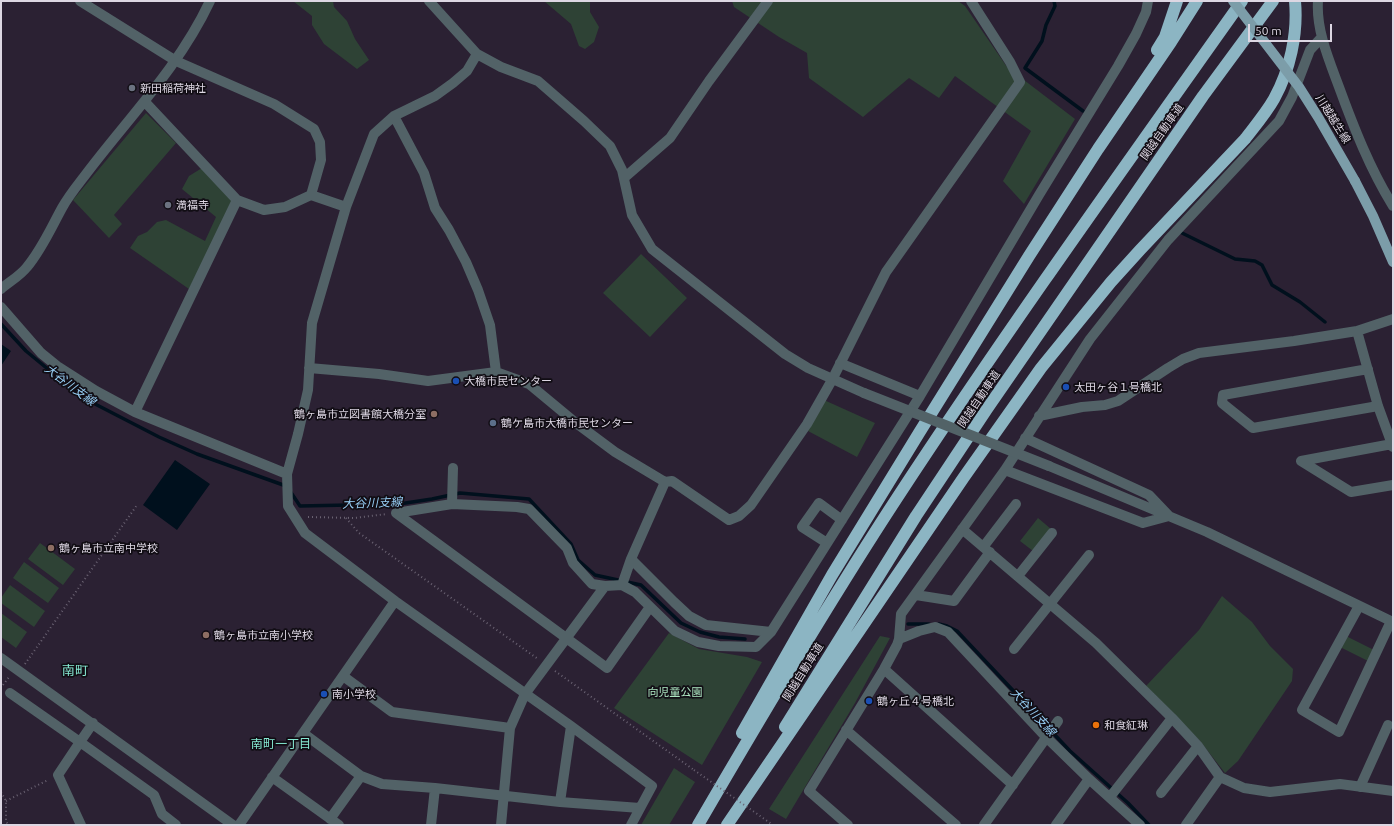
<!DOCTYPE html>
<meta charset="utf-8">
<style>
body{margin:0}
#map{position:relative;width:1394px;height:826px;overflow:hidden;background:#2b2133;font-family:Ubuntu,sans-serif}
canvas{display:block}
.frame{position:absolute;inset:0;border:2px solid #ddd7e3;pointer-events:none}
.scale{position:absolute;left:1248px;top:24px;width:84px;height:18px;box-sizing:border-box;border:2px solid #ddd7e3;border-top:0;padding-left:5px;font-size:12px;line-height:14px;white-space:nowrap;color:#ddd7e3;-webkit-text-stroke:3px #110d14;paint-order:stroke}
</style>
<div id="map">
<canvas width="1394" height="826"></canvas>
<div class="frame"></div>
<div class="scale">50 m</div>
</div>
<script>
const context = document.querySelector('canvas').getContext('2d');
context.lineJoin = 'round';
function fill(path, color) {
  context.fillStyle = color;
  context.fill(path, 'evenodd');
}
function strokePath(path, color, width, dash) {
  context.strokeStyle = color;
  context.lineWidth = width;
  context.lineCap = dash ? 'butt' : 'round';
  context.setLineDash(dash || []);
  context.stroke(path);
}
function label(font, color, halo, rows, align = 'center') {
  context.font = font + ' Ubuntu,"Noto Sans JP",sans-serif';
  context.lineWidth = 3.5;
  context.setLineDash([]);
  context.textBaseline = 'middle';
  context.strokeStyle = halo;
  context.fillStyle = color;
  for (const [text, x, y, turn = 0] of rows) {
    context.save();
    context.translate(x, y);
    context.rotate((+turn || 0) * Math.PI / 180);
    context.textAlign = isNaN(turn) ? turn : align;
    if (halo) context.strokeText(text, 0, 0);
    context.fillText(text, 0, 0);
    context.restore();
  }
}
fill(new Path2D(`
 M 293,1 L 333,1 L 334,7 L 347,21 L 355,39 L 369,60 L 357,69 L 324,44 L 312,25 L 312,16 Z
 M 544,1 L 590,1 L 590,12 L 599,27 L 594,42 L 585,49 L 579,46 L 571,24 Z
 M 732,1 L 958,1 L 965,6 L 1007,67 L 1075,119 L 1024,204 L 1003,181 L 1031,131 L 955,76 L 939,98 L 909,78 L 863,117 L 809,78 L 807,53 L 779,37 L 734,7 Z
 M 146,113 L 176,143 L 114,215 L 122,224 L 109,238 L 73,200 Z
 M 202,168 L 234,202 L 189,289 L 130,248 L 138,236 L 147,232 L 157,222 L 166,220 L 205,241 L 216,217 L 182,189 L 189,176 Z
 M 641,254 L 687,298 L 650,337 L 603,293 Z
 M 824,400 L 875,423 L 857,457 L 808,431 Z
 M 1038,518 L 1051,529 L 1033,551 L 1020,541 Z
 M 40,543 L 75,569 L 63,585 L 28,559 Z
 M 24,562 L 59,588 L 48,603 L 13,578 Z
 M 10,585 L 45,611 L 34,627 L 1,603 L 1,598 Z
 M 1222,596 L 1252,622 L 1270,646 L 1293,669 L 1292,681 L 1238,761 L 1225,773 L 1200,741 L 1146,686 L 1199,630 Z
 M 1,613 L 27,632 L 16,648 L 1,637 Z
 M 669,633 L 699,649 L 747,657 L 762,662 L 702,765 L 614,708 Z
 M 880,636 L 890,638 L 855,703 L 786,819 L 769,809 Z
 M 1346,636 L 1374,650 L 1368,661 L 1340,647 Z
 M 674,768 L 695,782 L 669,825 L 641,825 Z`), '#2e4235');
fill(new Path2D(`
 M 1,344 L 11,351 L 1,366 Z
 M 175,460 L 210,484 L 177,530 L 143,505 Z`), '#00101d');
strokePath(new Path2D(`
 M 1054,1 L 1055,6 L 1046,25 L 1042,41 L 1025,68 L 1083,111
 M 1182,233 L 1235,259 L 1255,261 L 1262,265 L 1272,285 L 1300,302 L 1325,322
 M 1,324 L 26,351 L 78,394 L 97,405 L 159,437 L 197,454 L 286,486
 M 290,491 L 300,506 L 399,504 L 432,499 L 460,493 L 529,499 L 571,544 L 578,560 L 595,575 L 641,585 L 681,623 L 700,632 L 719,637 L 745,639
 M 908,624 L 929,624
 M 939,624 L 947,626 L 957,631 L 1070,751 L 1128,803 L 1149,825`), '#00101d', 3.5);
strokePath(new Path2D(`
 M 308,517 L 354,518 L 387,514
 M 346,518 L 359,533 L 538,659
 M 25,664 L 137,505
 M 555,671 L 694,770
 M 3,685 L 9,677
 M 1,792 L 6,801 L 6,821 L 8,825
 M 6,801 L 48,780`), '#6a6272', 2, [1, 3]);
strokePath(new Path2D(`
 M 80,1 L 176,61 L 274,104 L 314,129 L 320,142 L 321,160 L 311,195
 M 429,1 L 477,54 L 501,67 L 538,81 L 584,121 L 610,146 L 622,170 L 632,215 L 652,249 L 785,354 L 808,368 L 864,393
 M 1318,1 C 1316,30 1329,60 1339,87 C 1354,128 1370,169 1393,206
 M 477,54 L 467,71 L 453,83 L 435,96 L 394,116 L 374,134 L 346,207 L 312,323 L 308,390 L 298,434 L 287,474 L 288,506 L 305,533 L 395,601 L 571,726 L 652,786 L 631,825
 M 145,102 L 237,200 L 264,210 L 285,207 L 311,195 L 346,207
 M 394,116 L 424,173 L 435,208 L 449,230 L 466,262 L 478,290 L 490,325 L 496,372
 M 624,178 L 670,138 L 709,81 L 768,1
 M 1,289 C 9,282 20,276 27,267 C 42,249 51,228 62,208 C 68,197 76,187 83,178 C 127,119 178,69 210,1
 M 1,307 L 41,353 L 57,366 L 96,391 L 135,412 L 287,474
 M 1357,331 L 1378,406 L 1393,447
 M 840,363 L 920,396
 M 309,368 L 379,374 L 428,381 L 496,372 L 529,384 L 576,423 L 615,452 L 665,482 L 672,481 L 729,520 L 739,516 L 751,505 L 807,424 L 832,380 L 886,272 L 1020,82 L 1010,62 L 971,1
 M 1368,369 L 1223,395 L 1222,403 L 1253,428 L 1378,406
 M 135,412 L 237,200
 M 1039,416 L 1082,407 L 1105,405 L 1118,401 L 1168,368 L 1183,359 L 1199,353 L 1294,341 L 1357,331 L 1393,319
 M 1392,444 L 1301,461 L 1351,492 L 1393,485
 M 1049,466 L 1207,532 L 1393,622
 M 1005,470 L 1143,523 L 1169,516 L 1149,495 L 1025,438
 M 452,504 L 453,468
 M 396,513 L 452,504 L 517,507 L 529,509 L 567,548 L 573,563 L 592,584 L 605,586 L 622,585 L 635,592 L 675,631 L 698,642 L 719,646 L 756,647 L 771,632 L 920,396 L 1039,195 L 1118,66 L 1136,34 L 1146,12 L 1148,1
 M 396,513 L 607,668 L 650,607
 M 962,529 L 1096,643 L 1172,718 L 1198,746 L 1220,777 L 1186,825
 M 827,543 L 802,527 L 819,503 L 842,520
 M 984,546 L 1016,504
 M 631,559 L 674,602 L 689,616 L 706,625 L 771,632
 M 1018,576 L 1052,533
 M 622,585 L 631,559 L 665,482
 M 916,595 L 954,601 L 990,552
 M 1359,606 L 1302,710 L 1339,732 L 1391,621
 M 899,639 L 919,631 L 935,627 L 948,632 L 1046,737 L 1089,779 L 1140,825
 M 1014,649 L 1089,555
 M 1,658 L 233,825
 M 884,669 L 1013,785
 M 343,676 L 392,712 L 510,728
 M 10,693 L 80,742 L 93,723
 M 846,730 L 956,825
 M 303,733 L 361,776 L 382,784 L 435,788 L 560,802 L 640,808
 M 272,777 L 339,825
 M 1220,777 L 1244,788 L 1270,792 L 1340,784 L 1393,791
 M 1360,787 L 1388,725
 M 1161,793 L 1198,746
 M 1110,797 L 1172,718
 M 560,802 L 571,726
 M 330,819 L 361,776
 M 81,825 L 58,775 L 80,742 L 154,795 L 162,814 L 176,825
 M 239,825 L 395,601
 M 431,825 L 435,788
 M 501,825 L 510,728 L 525,694 L 605,586
 M 848,825 L 809,791 L 884,669 L 897,645 L 899,639 L 901,614 L 1005,470 L 1090,339 L 1168,240 L 1279,121 L 1292,97 L 1310,50 L 1322,37
 M 984,825 L 1058,721
 M 1056,825 L 1089,779`), '#526267', 10);
strokePath(new Path2D(`
 M 1355,181 L 1373,216 L 1393,262`), '#7c9da9', 10);
strokePath(new Path2D(`
 M 1157,50 L 1165,37 L 1177,1
 M 785,727 L 916,516 L 987,409 L 1203,96 L 1273,1
 M 742,733 L 832,575 L 919,433 L 1029,256 L 1098,149 L 1171,42 L 1197,1
 M 698,825 C 762,715 827,605 897,498 C 1007,330 1125,166 1242,1
 M 727,825 L 964,477 L 1041,368 L 1111,282 L 1140,250 L 1245,139 C 1255,126 1266,113 1274,99 C 1290,70 1298,34 1295,1`), '#8cb5c3', 12);
strokePath(new Path2D(`
 M 694,770 L 773,825`), '#6a6272', 2, [1, 3]);
strokePath(new Path2D(`
 M 864,393 L 1049,466`), '#526267', 10);
strokePath(new Path2D(`
 M 1233,1 L 1299,87 L 1318,117 L 1355,181`), '#7c9da9', 10);
for (const [x, y, r, color] of [
 [132,88,4,"#6b7280"],
 [168,205,4,"#6b7280"],
 [456,381,4,"#1a4fb4"],
 [1066,387,4,"#1a4fb4"],
 [434,414,4,"#8d6e63"],
 [493,423,4,"#5c6f8a"],
 [51,548,4,"#8d6e63"],
 [206,635,4,"#8d6e63"],
 [324,694,4,"#1a4fb4"],
 [869,701,4,"#1a4fb4"],
 [1096,725,4,"#e8710a"]
]) {
  const dot = new Path2D();
  dot.arc(x, y, r, 0, 2 * Math.PI);
  context.fillStyle = color;
  context.fill(dot);
  strokePath(dot, '#110d14', 1.5);
}
label('11px', '#ddd7e3', '#110d14', [
 ["新田稲荷神社",140,88],
 ["満福寺",176,205],
 ["大橋市民センター",464,381],
 ["太田ヶ谷１号橋北",1074,387],
 ["鶴ヶ島市立図書館大橋分室",426,414,"right"],
 ["鶴ケ島市大橋市民センター",501,423],
 ["鶴ヶ島市立南中学校",59,548],
 ["鶴ヶ島市立南小学校",214,635],
 ["南小学校",332,694],
 ["鶴ヶ丘４号橋北",877,701],
 ["和食紅琳",1104,725]
], 'left');
label('11px', '#ddd7e3', '#110d14', [
 ["川越越生線",1333,119,58],
 ["関越自動車道",1162,132,-55],
 ["関越自動車道",979,399,-56],
 ["関越自動車道",803,672,-58]
]);
label('11px', '#aee8c3', '#110d14', [
 ["向児童公園",675,692]
]);
label('italic 12px', '#96cdf3', '#110d14', [
 ["大谷川支線",70,385,37],
 ["大谷川支線",372,503,-2],
 ["大谷川支線",1033,712,47]
]);
label('12px', '#86ead3', '#110d14', [
 ["南町一丁目",281,744]
]);
label('13px', '#86ead3', '#110d14', [
 ["南町",75,671]
]);
</script>
